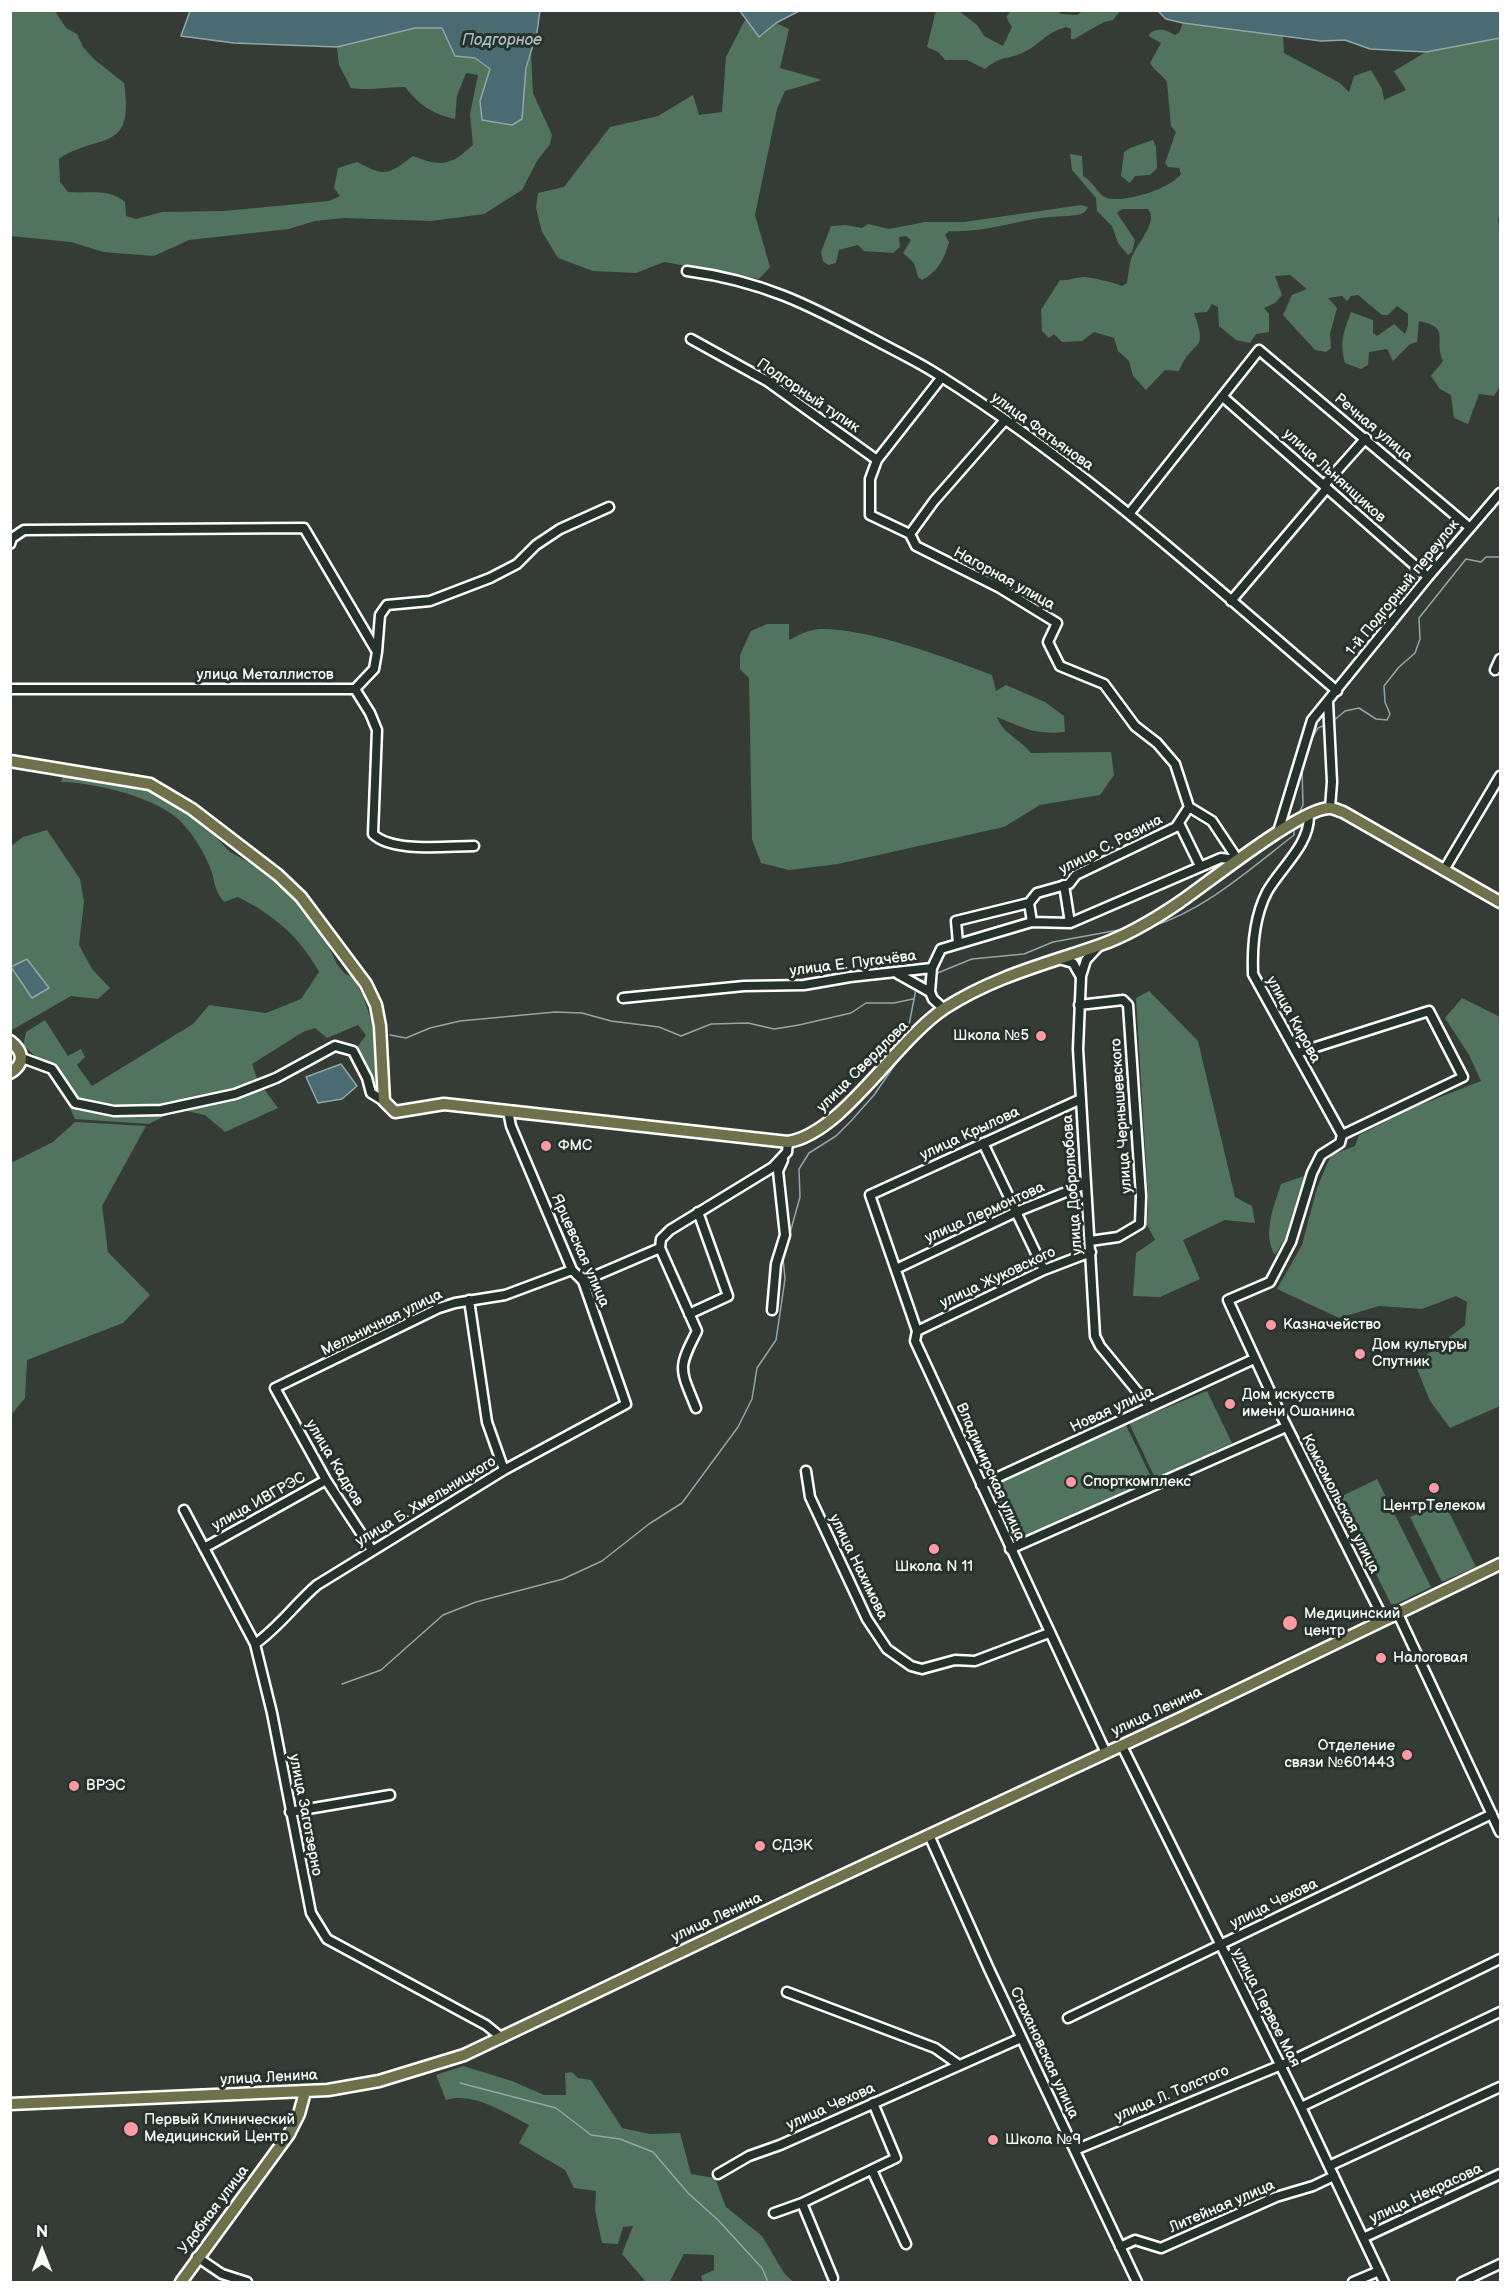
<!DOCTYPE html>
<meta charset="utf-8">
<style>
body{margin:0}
#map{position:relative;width:1511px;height:2293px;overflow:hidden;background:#343c35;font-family:"Balsamiq Sans",sans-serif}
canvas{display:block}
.frame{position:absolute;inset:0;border:12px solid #fff;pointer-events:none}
.north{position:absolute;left:12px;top:2221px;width:60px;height:60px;-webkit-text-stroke:4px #26332d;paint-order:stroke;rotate:0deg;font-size:16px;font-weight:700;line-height:24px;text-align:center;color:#fff}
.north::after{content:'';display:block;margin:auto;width:21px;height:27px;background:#fff;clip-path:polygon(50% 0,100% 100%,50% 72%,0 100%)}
</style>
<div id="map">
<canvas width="1511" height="2293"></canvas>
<div class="frame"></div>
<div class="north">N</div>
</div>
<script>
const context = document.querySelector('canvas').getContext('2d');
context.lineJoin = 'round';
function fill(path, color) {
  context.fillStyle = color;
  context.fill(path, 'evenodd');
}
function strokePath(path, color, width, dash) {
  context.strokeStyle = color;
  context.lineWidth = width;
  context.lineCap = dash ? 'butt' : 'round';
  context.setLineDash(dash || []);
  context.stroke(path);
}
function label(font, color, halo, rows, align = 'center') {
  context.font = font + ' "Balsamiq Sans",sans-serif';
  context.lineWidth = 6;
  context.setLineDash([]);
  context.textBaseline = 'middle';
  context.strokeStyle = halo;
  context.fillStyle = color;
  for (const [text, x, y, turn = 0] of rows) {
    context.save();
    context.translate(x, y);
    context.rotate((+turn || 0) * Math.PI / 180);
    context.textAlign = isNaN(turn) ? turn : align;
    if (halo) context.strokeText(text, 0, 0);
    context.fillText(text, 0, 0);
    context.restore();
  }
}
fill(new Path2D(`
 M 936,10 L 959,11 L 977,25 L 984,36 L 1003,46 L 1012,27 L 1006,17 L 1011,11 L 1057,11 L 1061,14 L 1077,15 L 1083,11 L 1120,11 L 1113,20 L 1104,22 L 1074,39 L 1071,39 L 1071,29 L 1066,27 C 1045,33 1041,44 1024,52 C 1006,61 1003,54 985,69 L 967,60 L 945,60 L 938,52 L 927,47 Z
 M 10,11 L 55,11 L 66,28 L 77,34 L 83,47 L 95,60 L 124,83 C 135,155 98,132 59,159 L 60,182 L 68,192 C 89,194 108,188 125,202 L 126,216 L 136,219 L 162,212 L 224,211 L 329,201 L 340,196 L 334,188 L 338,168 L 357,162 C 386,177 387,175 413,156 C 442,167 450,166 473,145 L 470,114 L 478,75 L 466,73 L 457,96 L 455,119 C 433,114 419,105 405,87 C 386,87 370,91 351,88 L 339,65 L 337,47 L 415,28 L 442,28 L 455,55 L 475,58 L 490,69 L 480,101 L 483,120 L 512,125 L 531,52 L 533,93 L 552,135 L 550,144 L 537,161 L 522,190 L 484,214 L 431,221 L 344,218 L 315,221 L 289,229 L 189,240 L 154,256 L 103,252 L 71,242 L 11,236 Z
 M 746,18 L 759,36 L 776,23 L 789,29 L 780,68 L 822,80 L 785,91 L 777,109 L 755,215 L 770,267 L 759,279 L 664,262 L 636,273 L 593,271 L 558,258 L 542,232 L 536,208 L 538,193 L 564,187 L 610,127 L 658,116 L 693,95 L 699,115 L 722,112 L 726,57 Z
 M 1183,23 L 1283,36 L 1284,53 L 1340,83 L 1349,92 L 1354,76 L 1371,70 L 1382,89 L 1384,100 L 1406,90 L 1394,71 L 1426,52 L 1500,38 L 1500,214 L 1498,220 L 1500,234 L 1500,386 L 1494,396 L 1479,394 L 1468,424 L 1454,418 L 1451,395 L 1440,389 L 1431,376 L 1443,361 C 1433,339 1452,328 1419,321 L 1417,342 L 1410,344 L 1393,361 L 1387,349 L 1369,352 L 1368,365 L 1361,369 L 1345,363 C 1339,343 1344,331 1351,312 L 1373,320 L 1373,333 L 1377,336 L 1394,324 L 1405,334 L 1408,326 L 1408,314 L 1397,306 L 1388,315 L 1382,315 L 1358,295 L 1351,296 L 1347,301 L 1342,296 L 1328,298 L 1337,308 L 1330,334 L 1331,348 L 1326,352 L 1315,350 L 1283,315 L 1292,295 L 1307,289 L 1290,275 L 1275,276 L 1282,295 L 1275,303 L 1264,308 L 1269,314 L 1269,332 L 1256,334 L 1250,343 L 1236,340 L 1219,326 L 1218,307 L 1212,304 L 1207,312 L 1194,313 C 1209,355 1193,337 1179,371 L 1165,370 L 1146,390 L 1133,376 L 1129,361 L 1118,351 L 1114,338 L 1094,332 L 1082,341 L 1062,342 L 1054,334 L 1049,338 L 1042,331 L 1041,310 L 1060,280 C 1069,281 1075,277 1084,277 C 1091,277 1116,283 1122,286 L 1127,283 C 1128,275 1129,267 1131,259 C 1136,243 1159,223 1148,209 L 1122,209 L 1117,213 L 1135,240 L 1132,252 L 1128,255 L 1118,243 L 1112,226 L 1097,211 L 1096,198 L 1072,170 L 1070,154 L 1082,156 L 1083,176 C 1093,181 1098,195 1107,198 C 1125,203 1170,189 1181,174 L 1179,168 L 1168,167 L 1165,163 L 1176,132 L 1171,126 L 1167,82 C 1162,74 1155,72 1150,63 L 1161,43 L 1149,36 L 1150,33 C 1160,27 1165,29 1175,35 L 1179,33 Z
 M 1153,140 L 1156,147 L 1157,168 L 1150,175 L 1135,176 L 1130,183 L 1121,176 L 1124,152 L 1130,148 Z
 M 1081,205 L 1088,207 C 1086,212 1083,214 1077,215 C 1065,217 1052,216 1040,218 C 1008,223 981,233 949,231 L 945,235 L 949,242 C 945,258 937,273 922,280 L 918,277 L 914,263 L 903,253 L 911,240 L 906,236 L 899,237 L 900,247 L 893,253 L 864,251 L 858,245 L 839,250 L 836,263 L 828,265 L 823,261 L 821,252 L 831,226 L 846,225 L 862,228 L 868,224 L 889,229 L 925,222 L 964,222 Z
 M 767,624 L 789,624 L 789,640 C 799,635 808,630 819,629 C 869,628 944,657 992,675 L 996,691 L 1006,685 L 1045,702 L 1064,716 L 1065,732 C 1035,735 1024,728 997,717 C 1002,733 1020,739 1031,753 L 1111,752 L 1114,775 L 1100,795 L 1040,805 L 1004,827 L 838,864 L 789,870 L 761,863 L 752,839 L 749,678 L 740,669 L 740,655 L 751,631 Z
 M 65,773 L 149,786 L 191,810 L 230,852 L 274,876 L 299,901 L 325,939 L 337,964 L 345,974 L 353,977 L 363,996 L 372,1022 L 375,1043 L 376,1089 L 356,1049 L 366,1035 L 358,1025 L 327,1038 L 315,1028 L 303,1032 L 252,1064 L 258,1081 L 278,1108 L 225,1132 L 205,1115 L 178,1109 L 149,1124 L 75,1119 C 64,1094 46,1061 23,1046 L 26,1032 L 45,1020 L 68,1056 L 81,1049 L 85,1057 L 77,1065 L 92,1086 L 193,1024 L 209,1005 L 266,1013 L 301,999 L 319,972 C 300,937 274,915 238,897 L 224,902 C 212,887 216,880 209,865 C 203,850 190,830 178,819 C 154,797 93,782 61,782 Z
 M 47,830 L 80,879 L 84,902 L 79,945 L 92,969 L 110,988 L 98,999 L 71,996 L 12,1030 L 10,847 L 23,837 Z
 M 1149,991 L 1198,1041 L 1235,1197 L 1252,1206 L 1255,1223 L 1225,1220 L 1183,1240 L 1200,1279 L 1160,1297 L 1133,1296 L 1136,1253 L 1155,1240 L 1147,1225 L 1148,1197 L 1136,998 Z
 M 1462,998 L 1500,1017 L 1500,1406 L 1450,1428 L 1430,1401 L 1415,1364 L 1465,1325 L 1467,1302 L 1456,1296 L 1422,1309 L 1379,1306 L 1339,1318 L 1277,1289 L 1302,1245 L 1317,1188 L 1331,1155 L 1355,1146 L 1359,1135 L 1417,1106 L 1481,1081 L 1469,1055 L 1445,1018 Z
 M 75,1122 L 146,1126 L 102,1206 L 108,1252 L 150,1295 L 123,1323 L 27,1360 L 25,1398 L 11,1415 L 11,1163 L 53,1142 Z
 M 1304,1176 L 1285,1239 L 1275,1255 C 1262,1234 1274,1206 1281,1184 Z
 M 1207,1391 L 1232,1443 L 1155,1478 L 1129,1423 Z
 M 1126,1425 L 1152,1479 L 1014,1542 L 989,1486 Z
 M 1377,1479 L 1431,1587 L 1392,1606 L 1338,1498 Z
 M 1444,1502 L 1476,1567 L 1442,1582 L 1410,1517 Z
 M 463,2066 L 512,2081 L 544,2095 L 566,2095 L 565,2073 L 572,2072 L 578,2078 L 591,2080 L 622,2128 L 650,2134 L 680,2133 L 691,2174 L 715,2178 L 726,2207 L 762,2236 L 784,2273 L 793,2282 L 703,2282 L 701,2276 L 714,2270 L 714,2255 L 684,2254 L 670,2281 L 646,2282 L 622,2254 L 633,2226 L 623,2227 L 618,2244 L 602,2243 L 595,2210 L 596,2191 L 574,2188 L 565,2170 L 519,2143 L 529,2125 C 506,2113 472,2091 446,2100 L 436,2075 Z`), '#52735d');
const water = new Path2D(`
 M 190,11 L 190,10 L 540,11 L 537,32 L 526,68 L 522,119 L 512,125 L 482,120 L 480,101 L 490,69 L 475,58 L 455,56 L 442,28 L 415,28 L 337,47 L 234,43 L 181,36 Z
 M 740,11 L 799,11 L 776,23 L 759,37 Z
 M 1158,11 L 1500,11 L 1500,38 L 1426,52 L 1370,49 L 1345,40 L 1321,41 L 1183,23 L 1166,19 Z
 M 27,959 L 49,988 L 32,998 L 11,967 Z
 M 341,1064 L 357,1086 L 342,1099 L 318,1103 L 306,1077 Z`);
fill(water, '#4a6b71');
strokePath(water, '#92a6aa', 1.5);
strokePath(new Path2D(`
 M 1332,722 L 1345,711 L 1359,708 L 1376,719 L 1387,720 L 1390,714 L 1385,702 L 1384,686 L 1399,667 L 1415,653 L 1420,639 L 1419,618 L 1466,559 L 1481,562 L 1486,557 L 1500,557
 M 1309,743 L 1318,728 L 1325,725
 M 1298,815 L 1303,805 L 1302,767
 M 1150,927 C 1204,911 1250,869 1294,835 L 1294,828
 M 935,974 L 972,959 L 1024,954 L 1053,942 L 1124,929
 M 919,983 L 928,977
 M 390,1035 L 406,1038 L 430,1028 L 460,1021 L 555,1012 L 582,1013 L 611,1021 L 659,1027 L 681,1036 L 711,1024 L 748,1023 L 774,1029 L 799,1025 L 851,1013 L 866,1003 L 894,1003 L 913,999
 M 907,1035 L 916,989
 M 342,1684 L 381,1670 L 443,1615 L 476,1602 L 563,1579 L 602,1561 L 649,1524 L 682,1503 L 738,1427 L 752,1399 L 757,1368 L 776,1340 L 785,1279 L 783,1258 L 800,1197 L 799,1169 L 809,1153 L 836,1136 L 851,1121 L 874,1095 L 901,1056
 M 460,2083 L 556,2108 L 591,2135 L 620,2139 L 653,2152 L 688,2193 L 718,2220 L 762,2268 L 768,2282`), '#92a6aa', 1.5);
const minor = new Path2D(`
 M 687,271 C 762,281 807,304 873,339 C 895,351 919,362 940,376 C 1083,466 1209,582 1337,691
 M 691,339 L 767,381 L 877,460
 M 942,377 L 877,460 L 870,479 L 870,515 L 910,534 L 916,546 L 1000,588 L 1057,623 L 1048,642 L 1060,666 L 1104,684 L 1135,726 L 1157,743 L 1175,764 L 1189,807
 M 1223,397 L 1428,577
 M 1325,484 L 1366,438
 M 1129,514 L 1259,350 L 1469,527
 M 910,534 L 934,501 L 1005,420
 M 10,544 L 12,538 L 24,530 L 304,528 L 377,652 L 374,669 L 355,689 L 10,689
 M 1231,601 L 1327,488
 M 377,652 L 380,615 L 387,605 L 430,601 L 490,578 L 517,564 L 536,545 L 560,529 L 609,507
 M 1495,670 L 1500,659
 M 355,689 L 370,713 L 377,730 L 373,834 C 392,853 447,846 474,846
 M 1328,702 L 1332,782 L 1330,808
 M 1189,807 L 1212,821 L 1238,860
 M 1309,816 C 1309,846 1281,867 1267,892 C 1254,917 1252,946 1253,974 L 1342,1135
 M 1179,823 L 1200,866
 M 1278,832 L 1312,720 L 1428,577 L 1500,493
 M 1444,870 L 1500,776
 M 1064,885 L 1070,923
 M 1029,903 L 1032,922
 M 958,943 L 956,921 L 1029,903 L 1037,893 L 1069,884 L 1076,875 L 1176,827 L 1189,807
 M 1059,959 L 1073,963 L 1081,977 L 1078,1049 L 1095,1336 L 1100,1346 L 1150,1407
 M 898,974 L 930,992 L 932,968
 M 1081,976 L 1086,960 L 1098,947
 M 930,992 L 933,999 L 944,1009
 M 623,998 L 744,986 L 804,985 L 850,977 L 932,968 L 941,949 L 1032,922 L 1070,923 L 1221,858 L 1238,860
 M 1079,1005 L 1123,1000 L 1128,1005 L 1141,1196 L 1140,1224 L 1118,1237 L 1090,1241
 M 1297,1053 L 1429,1011 L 1463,1077 L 1342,1135 L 1340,1143 L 1321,1155 L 1312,1173 L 1291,1242 L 1270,1282 L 1228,1300 L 1281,1415 L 1384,1620
 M 22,1058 L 52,1069 L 75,1103 L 114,1111 L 161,1110 L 235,1094 L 276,1078 L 335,1046 L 353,1051 L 367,1078 L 371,1093 L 384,1101
 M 1081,1099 L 870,1195 L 917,1331 L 915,1341 L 1106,1753
 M 983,1143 L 1044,1270
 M 660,1248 L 697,1331 C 677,1370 680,1368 696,1408
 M 896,1269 L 1016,1212 L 1086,1184
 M 583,1281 L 660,1248 L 661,1239 L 670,1230 L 773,1167 L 787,1152 L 788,1142
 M 469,1300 L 487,1422 L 504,1470
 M 772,1310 L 776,1264 L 785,1235 L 778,1171 L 783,1160
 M 689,1314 L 728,1296 L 698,1212
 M 917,1331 L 1044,1270 L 1091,1252
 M 806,1471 L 810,1497 L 867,1619 L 887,1649 L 911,1666 L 922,1669 L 955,1660 L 975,1661 L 1049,1633
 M 981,1485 L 1254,1359
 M 184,1510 L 255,1644 L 272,1713 L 311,1913 L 327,1939 L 486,2025 L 502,2038
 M 204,1548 L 326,1480
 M 1010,1549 L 1286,1427
 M 372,1550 L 326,1480 L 275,1388 L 439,1308 L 455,1303 L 505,1295 L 572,1270
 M 1398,1614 L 1500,1832
 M 255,1644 C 279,1627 295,1604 317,1585 L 504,1470 L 626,1404 L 583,1281 L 572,1270 L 511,1126 L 508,1111
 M 1122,1746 L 1301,2107 L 1384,2282
 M 290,1812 L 390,1795
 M 929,1835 L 989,1969 L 1137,2282
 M 787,1992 L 935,2048 L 959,2065
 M 1068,2018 L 1492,1814
 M 1301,2107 L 1500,2012
 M 1075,2150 L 1291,2061 L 1500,1959
 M 1329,2166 L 1500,2087
 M 872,2170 L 906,2244
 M 718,2174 L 749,2156 L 780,2145 L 1021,2038
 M 802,2203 L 833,2278
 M 774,2213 L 802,2203 L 896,2158 L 873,2103
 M 1363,2238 L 1500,2174
 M 1120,2247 L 1135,2240 L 1161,2248 L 1276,2197 L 1313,2186 L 1334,2176
 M 197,2257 L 222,2274 L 247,2282
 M 1353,2282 L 1379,2271
 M 1462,2282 L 1500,2264`);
const major = new Path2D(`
 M 10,761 L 150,784 L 192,809 L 278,875 L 301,897 L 366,984 L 376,1005 L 380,1026 L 384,1101 L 395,1112 L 444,1104 L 788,1142 C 843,1133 895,1041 945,1008 C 995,976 1046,964 1100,945 C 1129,935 1155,919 1180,902 C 1208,883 1302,807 1330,808 C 1334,808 1339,811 1343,812 L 1500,902
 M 10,1041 C 23,1051 26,1063 10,1073
 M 10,2104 L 328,2090 L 379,2081 L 464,2055 L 809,1891 L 1181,1718 L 1500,1564
 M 181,2282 L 289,2134 L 299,2114 L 305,2092`);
strokePath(minor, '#fff', 13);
strokePath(major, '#fff', 15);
strokePath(minor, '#26332d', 8);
strokePath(major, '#6e714b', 10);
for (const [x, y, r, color] of [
 [1041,1036,6,"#ff9aa2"],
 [546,1146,6,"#ff9aa2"],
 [1271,1325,6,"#ff9aa2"],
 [1360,1354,6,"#ff9aa2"],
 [1230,1404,6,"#ff9aa2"],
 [1071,1482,6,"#ff9aa2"],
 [1434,1488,6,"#ff9aa2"],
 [934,1549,6,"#ff9aa2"],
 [1290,1623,8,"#ff9aa2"],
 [1381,1658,6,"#ff9aa2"],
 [1407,1755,6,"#ff9aa2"],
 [74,1786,6,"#ff9aa2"],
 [760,1846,6,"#ff9aa2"],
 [131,2129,8,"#ff9aa2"],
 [993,2140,6,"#ff9aa2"]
]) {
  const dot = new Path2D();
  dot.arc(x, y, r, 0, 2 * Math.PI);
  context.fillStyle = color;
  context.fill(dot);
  strokePath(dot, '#26332d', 2);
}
label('15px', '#fff', '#26332d', [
 ["Подгорный тупик",808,396,34],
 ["Речная улица",1373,428,40],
 ["улица Фатьянова",1042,432,36],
 ["улица Льнянщиков",1334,476,42],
 ["Нагорная улица",1004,579,29],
 ["1-й Подгорный переулок",1403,588,-51],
 ["улица Металлистов",265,675],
 ["улица С. Разина",1111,845,-27],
 ["улица Е. Пугачёва",853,964,-7],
 ["улица Кирова",1293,1020,61],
 ["улица Свердлова",863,1067,-45],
 ["улица Чернышевского",1122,1116,-94],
 ["улица Крылова",970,1134,-25],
 ["улица Добролюбова",1073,1185,-94],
 ["улица Лермонтова",985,1213,-24],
 ["Ярцевская улица",580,1251,66],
 ["улица Жуковского",998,1278,-25],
 ["Мельничная улица",382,1323,-26],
 ["Новая улица",1112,1410,-25],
 ["улица Кадров",334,1463,59],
 ["Владимирская улица",990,1472,66],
 ["улица ИВГРЭС",259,1502,-29],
 ["улица Б. Хмельницкого",426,1502,-31],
 ["Комсомольская улица",1340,1504,63],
 ["улица Нахимова",858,1567,64],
 ["улица Ленина",1157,1712,-25],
 ["улица Заготзерно",305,1815,79],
 ["улица Чехова",1274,1904,-26],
 ["улица Ленина",717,1918,-25],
 ["улица Первое Мая",1266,2008,63],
 ["Стахановская улица",1044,2053,65],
 ["улица Ленина",269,2078,-3],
 ["улица Л. Толстого",1172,2094,-23],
 ["улица Чехова",831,2107,-24],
 ["улица Некрасова",1426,2194,-25],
 ["Литейная улица",1222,2207,-23],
 ["Удобная улица",214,2210,-53]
]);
label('15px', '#fff', '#26332d', [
 ["Школа №5",1029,1036,"right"],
 ["ФМС",558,1146],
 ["Казначейство",1283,1325],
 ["Дом культуры",1372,1345],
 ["Спутник",1372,1362],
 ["Дом искусств",1242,1395],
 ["имени Ошанина",1242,1412],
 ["Спорткомплекс",1083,1482],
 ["ЦентрТелеком",1434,1506,"center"],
 ["Школа N 11",934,1567,"center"],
 ["Медицинский",1304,1614],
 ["центр",1304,1631],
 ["Налоговая",1393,1658],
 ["Отделение",1395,1746,"right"],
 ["связи №601443",1395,1763,"right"],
 ["ВРЭС",86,1786],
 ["СДЭК",772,1846],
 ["Первый Клинический",144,2120],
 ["Медицинский Центр",144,2137],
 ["Школа №9",1005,2140]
], 'left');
label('italic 16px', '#aebcbf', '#26332d', [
 ["Подгорное",502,41]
]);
</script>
